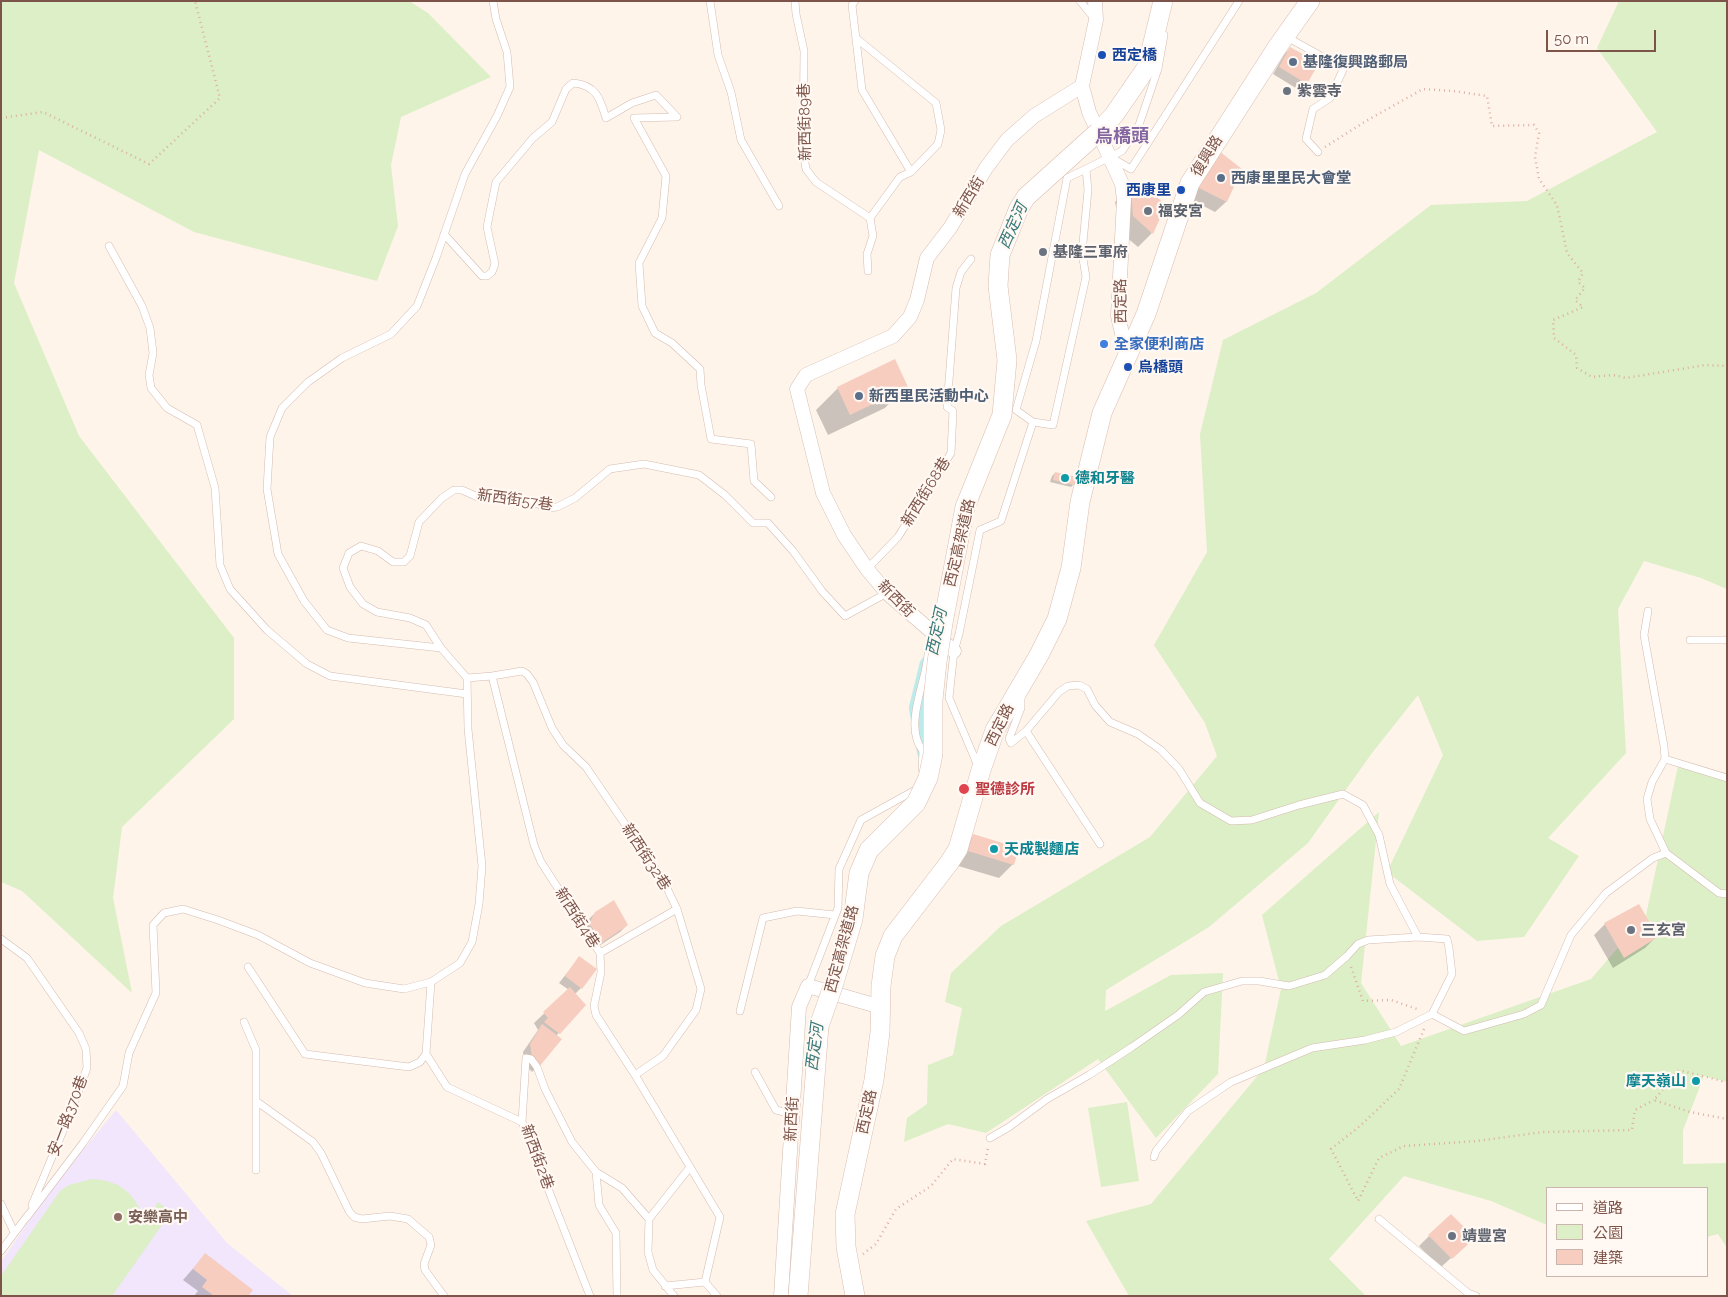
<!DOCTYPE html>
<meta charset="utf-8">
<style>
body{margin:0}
#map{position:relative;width:1728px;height:1297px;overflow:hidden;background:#fef4ea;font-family:Raleway,"Noto Sans TC",sans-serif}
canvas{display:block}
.frame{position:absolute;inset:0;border:2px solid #7d5449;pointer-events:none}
.legend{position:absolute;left:1546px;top:1187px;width:162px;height:90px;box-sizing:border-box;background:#fff8f3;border:1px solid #cbb6af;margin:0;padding:6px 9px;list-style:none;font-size:15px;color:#7d5449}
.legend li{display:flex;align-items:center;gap:10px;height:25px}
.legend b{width:25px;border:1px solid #cbb6af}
.scale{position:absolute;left:1546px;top:30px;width:110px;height:22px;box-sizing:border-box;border:2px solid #7d5449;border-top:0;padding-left:6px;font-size:15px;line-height:18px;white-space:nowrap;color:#7d5449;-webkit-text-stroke:4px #fff8f3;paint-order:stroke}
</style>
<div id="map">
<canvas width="1728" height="1297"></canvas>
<div class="frame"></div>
<ul class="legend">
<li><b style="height:6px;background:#fff"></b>道路</li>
<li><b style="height:14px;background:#dcefc6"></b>公園</li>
<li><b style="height:14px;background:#f7cdbf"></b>建築</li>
</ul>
<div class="scale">50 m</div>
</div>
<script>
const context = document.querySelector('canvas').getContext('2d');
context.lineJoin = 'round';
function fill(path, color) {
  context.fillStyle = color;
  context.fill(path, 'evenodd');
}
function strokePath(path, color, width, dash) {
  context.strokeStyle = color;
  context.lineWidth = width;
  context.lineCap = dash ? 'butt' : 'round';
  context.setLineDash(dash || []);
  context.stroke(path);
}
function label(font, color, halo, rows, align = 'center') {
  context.font = font + ' Raleway,"Noto Sans TC",sans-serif';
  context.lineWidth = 4.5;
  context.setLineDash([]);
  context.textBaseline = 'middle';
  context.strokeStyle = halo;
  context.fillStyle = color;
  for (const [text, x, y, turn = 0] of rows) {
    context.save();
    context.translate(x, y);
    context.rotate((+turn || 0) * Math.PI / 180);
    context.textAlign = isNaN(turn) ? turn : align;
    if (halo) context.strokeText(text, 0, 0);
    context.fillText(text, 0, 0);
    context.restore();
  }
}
fill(new Path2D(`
 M 116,1110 L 227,1243 L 293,1296 L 1,1296 L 1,1262 L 50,1190 Z`), '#f1e6fb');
fill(new Path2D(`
 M 1,1 L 409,1 L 428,13 L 491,77 L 401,117 L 391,165 L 398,226 L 377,281 L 194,232 L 39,150 L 14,283 L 79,436 L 234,638 L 234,719 L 122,827 L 113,898 L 132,993 L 22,891 L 1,882 Z
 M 1619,1 L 1727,1 L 1727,589 L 1701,578 L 1644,561 L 1618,609 L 1626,753 L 1548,838 L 1579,856 L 1524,937 L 1477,941 L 1387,872 L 1443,755 L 1418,695 L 1372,753 L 1308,843 L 1209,927 L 1106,990 L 1105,1011 L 1171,975 L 1223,973 L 1218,1074 L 1156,1138 L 1098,1059 L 986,1133 L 948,1124 L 904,1142 L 907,1118 L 927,1104 L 928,1065 L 953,1055 L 962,1008 L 945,1002 L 951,973 L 1001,926 L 1150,837 L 1217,756 L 1205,723 L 1154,645 L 1207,552 L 1200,434 L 1223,340 L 1316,293 L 1431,205 L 1527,201 L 1657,132 L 1597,48 Z
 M 1678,766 L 1727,778 L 1727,1082 L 1704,1076 L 1683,1130 L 1683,1164 L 1727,1163 L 1727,1248 L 1718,1234 L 1707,1237 L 1707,1188 L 1547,1188 L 1547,1225 L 1491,1201 L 1404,1176 L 1329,1259 L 1366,1296 L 1129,1296 L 1086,1221 L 1151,1204 L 1264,1068 L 1281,989 L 1262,915 L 1379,812 L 1361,983 L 1401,1046 L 1591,979 L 1646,915 Z
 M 1127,1102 L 1139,1181 L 1101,1187 L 1088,1108 Z
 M 92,1179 C 123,1181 134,1194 146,1222 L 158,1202 L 171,1212 L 112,1296 L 1,1296 L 1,1276 L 60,1191 L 69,1185 Z`), '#dcefc6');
fill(new Path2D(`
 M 1290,48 L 1306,83 L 1299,90 L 1273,74 L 1284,55 Z
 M 1220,153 L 1241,169 L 1226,202 L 1215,212 L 1188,198 Z
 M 1130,188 L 1152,233 L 1138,247 L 1119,231 L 1118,216 L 1115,202 Z
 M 894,361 L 906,386 L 885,408 L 828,435 L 816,410 L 838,388 Z
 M 1055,473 L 1074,484 L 1071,487 L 1050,482 L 1052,476 Z
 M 974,835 L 1013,864 L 999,878 L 955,865 L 959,850 Z
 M 595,913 L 627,925 L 620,932 L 596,948 L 582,931 L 588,920 Z
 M 1605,924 L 1656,937 L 1645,948 L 1613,968 L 1594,935 Z
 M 579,958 L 581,988 L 575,994 L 584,1005 L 556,1036 L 538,1066 L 532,1072 L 525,1064 L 523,1052 L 538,1030 L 534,1023 L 569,990 L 559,983 Z
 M 1429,1236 L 1462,1248 L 1440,1268 L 1419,1246 Z
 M 205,1255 L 247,1296 L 194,1296 L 198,1291 L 183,1280 Z`), '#0003');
strokePath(new Path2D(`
 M 930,751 L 922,708 L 932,667`), '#bcebeb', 26);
fill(new Path2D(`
 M 1290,47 L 1319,63 L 1307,84 L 1279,67 Z
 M 1219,151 L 1242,169 L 1227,202 L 1197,187 Z
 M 1138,181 L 1166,205 L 1153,234 L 1133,216 L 1132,201 L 1129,187 Z
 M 895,359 L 908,387 L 850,415 L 837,387 Z
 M 1055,472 L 1077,477 L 1075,485 L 1053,480 Z
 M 973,834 L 1019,848 L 1014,865 L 968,851 Z
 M 614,900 L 628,925 L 603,942 L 589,924 L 595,912 Z
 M 1639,904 L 1658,937 L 1624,958 L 1604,923 Z
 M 579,956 L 597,969 L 582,989 L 565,976 Z
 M 570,987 L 586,1005 L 560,1034 L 544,1022 L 548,1018 L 543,1012 Z
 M 542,1024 L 562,1039 L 539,1067 L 532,1057 L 530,1044 Z
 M 1451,1214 L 1475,1238 L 1452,1259 L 1428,1235 Z
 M 205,1253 L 253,1290 L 248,1296 L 214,1296 L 202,1287 L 207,1280 L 193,1269 Z`), '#f7cdbf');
const lane = new Path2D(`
 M 710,1 L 718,55 L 731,92 L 741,140 L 779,206
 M 795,1 L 796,14 L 804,51 L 803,151 L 806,169 L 816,182 L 870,218 L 873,236 L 867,254 L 868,271
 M 855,1 L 852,5 L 862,90 L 911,172 L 900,177 L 870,218
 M 1080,1 L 1094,18
 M 1285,36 L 1339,66 L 1343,70 L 1330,98 L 1313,109 L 1306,139 L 1318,152
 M 856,38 L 936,103 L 941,130 L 938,144 L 911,172
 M 1112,158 L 1131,169 L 1239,1
 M 1086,169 L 1067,178 L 1036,341 L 1016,410 L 1033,422 L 1053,425 L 1086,277 L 1082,253 L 1088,190 L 1086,169 L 1122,151 L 1139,125 L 1158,69 L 1164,35
 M 444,234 L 482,276 L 487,276 L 492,272 L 495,264 L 487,227 L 496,182 L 533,138 L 552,122 L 566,89 L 573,83 C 596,85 600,98 606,118 L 632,103 L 656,95 L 677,117 L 634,118 L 666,176 L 662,218 L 639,263 L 642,306 L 655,333 L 672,343 L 700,369 L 701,385 L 711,439 L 751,444 L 754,481 L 771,497
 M 109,246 L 142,306 L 150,328 L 153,353 L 149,375 L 151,388 L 167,408 L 197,425 L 215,488 L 220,565 L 230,589 L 267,630 L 307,664 L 330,676 L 467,694
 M 867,569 L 898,537 L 951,453 L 953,411 L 947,407 L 956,288 L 961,272 L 971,259
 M 1648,611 L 1644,635 L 1664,746 L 1665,759 L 1652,782 L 1647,799 L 1650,819 L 1666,853 L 1719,893 L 1727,894
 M 1690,640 L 1727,640
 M 441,648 L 426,625 L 410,618 L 377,612 L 363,604 L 350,587 L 343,568 L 349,553 L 361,546 L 378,551 L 393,562 L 404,562 L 410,556 L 419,522 L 442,498 L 454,490 L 462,490 L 480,498 L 530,501 L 548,508 L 557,507 L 575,498 L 610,469 L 644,464 L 699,475 L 725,495 L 753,523 L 768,523 L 793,551 L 822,591 L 845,616 L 887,593
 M 492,676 L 522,671 L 527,674 L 533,682 L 552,728 L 563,745 L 586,767 L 612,805 L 662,878 L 677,909 L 701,989 L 696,1010 L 663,1056 L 635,1075
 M 467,678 L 492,676 L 534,845 L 541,862 L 600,953 L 601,972 L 594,1006 L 596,1015 L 635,1075 L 720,1217 L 705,1282
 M 1021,695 L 1021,708 L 1009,739 L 1011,743 L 1026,731 L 1059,692 L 1068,686 L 1079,685 L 1087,689 L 1095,705 L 1110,722 L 1138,734 L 1161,750 L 1179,769 L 1200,803 L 1231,821 L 1252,820 L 1299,805 L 1343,794 L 1363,805 L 1379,835 L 1390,884 L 1418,937 L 1447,939 L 1449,948 L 1452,974 L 1432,1014
 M 1026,731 L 1100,844
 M 1665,759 L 1727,778
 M 978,766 L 949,698 L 954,651 L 959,634 L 980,530 L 1001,521 L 1033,422
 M 922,769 L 923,751 C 906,731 920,694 925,672 C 928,659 929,646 931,633
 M 1,939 L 27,958 L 79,1033 L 86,1049 L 87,1068 L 70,1114 L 32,1205
 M 600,953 L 677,909
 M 248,967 L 305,1054 L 409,1067 L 420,1062 L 426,1054
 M 431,982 L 426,1054 L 447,1087 L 522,1122
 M 808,986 L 838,908 L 839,869 L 861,820 L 917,789
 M 740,1011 L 763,918 L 797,911 L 835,915
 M 244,1022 L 256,1050 L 256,1101
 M 755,1072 L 776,1110 L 792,1114
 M 990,1138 L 1009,1127 L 1047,1099 L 1089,1075 L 1132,1047 L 1178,1015 L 1204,992 L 1242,981 L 1259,981 L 1289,986 L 1325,975 L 1347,956 L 1358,944 L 1368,940 L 1418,937
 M 1154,1157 L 1156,1151 L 1188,1111 L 1231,1082 L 1312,1048 L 1365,1040 L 1396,1032 L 1432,1014 L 1464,1031 L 1524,1014 L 1541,1005 L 1571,935 L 1606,893 L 1653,858 L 1666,853
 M 256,1170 L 256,1101 L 313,1142 L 321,1153 L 349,1211 L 354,1217 L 362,1219 L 390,1216 L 408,1219 L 429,1237 L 431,1245 L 424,1264 L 425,1270 L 444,1296
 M 596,1172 L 599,1205 L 616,1233 L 617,1296
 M 1,1204 L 14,1232
 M 27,1217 L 83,1143 L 123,1086 L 129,1053 L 156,993 L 153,925 L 164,913 L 183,909 L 218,920 L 258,935 L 310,963 L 365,983 L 404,989 L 431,982 L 460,963 L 472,942 L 479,904 L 482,866 L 468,729 L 467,678 L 441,648 L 348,638 L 327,630 L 304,601 L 278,554 L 267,489 L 270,437 L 282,408 L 308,382 L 342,358 L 391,334 L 417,306 L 436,258 L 465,174 L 497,116 L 510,87 L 507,52 L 496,19 L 493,1
 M 649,1219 L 690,1167
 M 1379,1219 L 1468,1293 L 1476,1296
 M 1,1251 L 28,1215
 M 665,1286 L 705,1282 L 717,1296
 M 590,1296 L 522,1122 L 526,1058 L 531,1059 L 537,1067 L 545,1089 L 572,1142 L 596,1172 L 622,1188 L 649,1219 L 648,1252 L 653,1270 L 674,1296`);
const street = new Path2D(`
 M 1095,1 L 1096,20 L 1082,86 L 1089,112 L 1122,184 L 1124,200 L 1118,316 L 1127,355
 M 954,651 L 887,593 L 867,569 L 844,535 L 823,493 L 797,389 L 806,375 L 893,336 L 910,317 L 917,300 L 927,258 L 950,228 L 986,168 L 1007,140 L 1034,116 L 1082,86
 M 781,1296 L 799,1007 L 808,986 L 881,1007`);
const secondary = new Path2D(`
 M 1098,132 L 1114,115 L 1147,67 L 1163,1
 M 855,1296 L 846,1247 L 845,1214 L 874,1080 L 880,1032 L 881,986 L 885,956 L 893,936 L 949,863 L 958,849 L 981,770 L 995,730 L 1039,655 L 1057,619 L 1071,568 L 1080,502 L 1102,413 L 1146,314 L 1190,183 L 1278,46 L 1310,1`);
strokePath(lane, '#d5bbb0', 8);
strokePath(street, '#d5bbb0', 15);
strokePath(secondary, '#dbbcaf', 20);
strokePath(new Path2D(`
 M 1,118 L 43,112 L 149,164 L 220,98 L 195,1
 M 1325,147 L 1366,121 L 1423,89 L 1453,91 L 1487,96 L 1492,126 L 1534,125 L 1539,133 L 1535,157 L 1539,179 L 1557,205 L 1567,253 L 1583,273 L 1578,282 L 1585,288 L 1575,300 L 1583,307 L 1553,320 L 1554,338 L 1576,355 L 1577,368 L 1592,377 L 1613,375 L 1626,378 L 1705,365 L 1727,366
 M 1351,967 L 1363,1001 L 1391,1000 L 1417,1009
 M 1424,1029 L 1399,1089 L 1360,1126 L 1331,1149 L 1358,1201 L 1379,1158 L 1404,1146 L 1477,1141 L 1543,1132 L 1632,1130 L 1635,1110 L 1654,1100
 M 1727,1079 L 1722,1081 L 1679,1070 L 1654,1100 L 1690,1112 L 1727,1119
 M 863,1254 L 876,1244 L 896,1209 L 931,1186 L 953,1159 L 985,1164 L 988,1148`), '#ddafa1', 2.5, [1, 4]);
strokePath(lane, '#fff', 7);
strokePath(street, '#fff', 14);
strokePath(secondary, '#fff', 19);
const secondaryBridge = new Path2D(`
 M 798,1296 L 819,1026 L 833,986 L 853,919 L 859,873 L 869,850 L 916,803 L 928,778 L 933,754 L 933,700 L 937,662 L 943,623 L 965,507 L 1002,415 L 1007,360 L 998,286 L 1000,255 L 1019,208 L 1026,197 L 1098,132`);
strokePath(secondaryBridge, '#dbbcaf', 20, []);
strokePath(secondaryBridge, '#fff', 19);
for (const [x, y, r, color] of [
 [1102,55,5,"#1a4fb4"],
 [1293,62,5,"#5c6f8a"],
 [1287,91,5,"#6b7280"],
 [1221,178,5,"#5c6f8a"],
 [1181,190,5,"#1a4fb4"],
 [1148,211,5,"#6b7280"],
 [1043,252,5,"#6b7280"],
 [1104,344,5,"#3f7fe0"],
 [1128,367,5,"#1a4fb4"],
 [859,396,5,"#5c6f8a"],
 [1065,478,5,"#0f9aa8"],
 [964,789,6,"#e0444e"],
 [994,849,5,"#0f9aa8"],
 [1631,930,5,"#6b7280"],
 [1696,1081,5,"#0f9aa8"],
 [118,1217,5,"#8d6e63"],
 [1452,1236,5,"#6b7280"]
]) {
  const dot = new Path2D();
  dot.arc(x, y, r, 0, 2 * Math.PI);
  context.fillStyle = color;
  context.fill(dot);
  strokePath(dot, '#fff8f3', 2);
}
label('bold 15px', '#164399', '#fff8f3', [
 ["西定橋",1112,55],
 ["西康里",1171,190,"right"],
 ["烏橋頭",1138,367]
], 'left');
label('bold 15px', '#4e5e75', '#fff8f3', [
 ["基隆復興路郵局",1303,62],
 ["西康里里民大會堂",1231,178],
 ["新西里民活動中心",869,396]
], 'left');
label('bold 15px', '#5b616d', '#fff8f3', [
 ["紫雲寺",1297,91],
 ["福安宮",1158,211],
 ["基隆三軍府",1053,252],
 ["三玄宮",1641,930],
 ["靖豐宮",1462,1236]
], 'left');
label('15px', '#7d5449', '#fff8f3', [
 ["新西街89巷",805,122,-91],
 ["復興路",1207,156,-58],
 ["新西街",969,197,-59],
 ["西定路",1121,301,-91],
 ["新西街68巷",926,492,-58],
 ["新西街57巷",515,500,8],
 ["西定高架道路",960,543,-77],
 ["新西街",896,599,45],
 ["西定路",1000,725,-64],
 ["新西街32巷",646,857,57],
 ["新西街4巷",577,918,57],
 ["西定高架道路",842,949,-75],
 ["西定路",867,1112,-78],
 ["安一路370巷",68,1116,-69],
 ["新西街",792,1119,-87],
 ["新西街2巷",537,1157,70]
]);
label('bold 15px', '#366cbe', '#fff8f3', [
 ["全家便利商店",1114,344]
], 'left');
label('bold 15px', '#0d838f', '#fff8f3', [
 ["德和牙醫",1075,478],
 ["天成製麵店",1004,849],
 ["摩天嶺山",1686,1081,"right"]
], 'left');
label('bold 15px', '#be3a42', '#fff8f3', [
 ["聖德診所",975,789]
], 'left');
label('bold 15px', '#785e54', '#fff8f3', [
 ["安樂高中",128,1217]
], 'left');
label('italic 16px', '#387a7b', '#fff8f3', [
 ["西定河",1013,226,-66],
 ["西定河",937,632,-78],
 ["西定河",815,1047,-83]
]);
label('bold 18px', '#8466a0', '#fff8f3', [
 ["烏橋頭",1122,137]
]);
</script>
